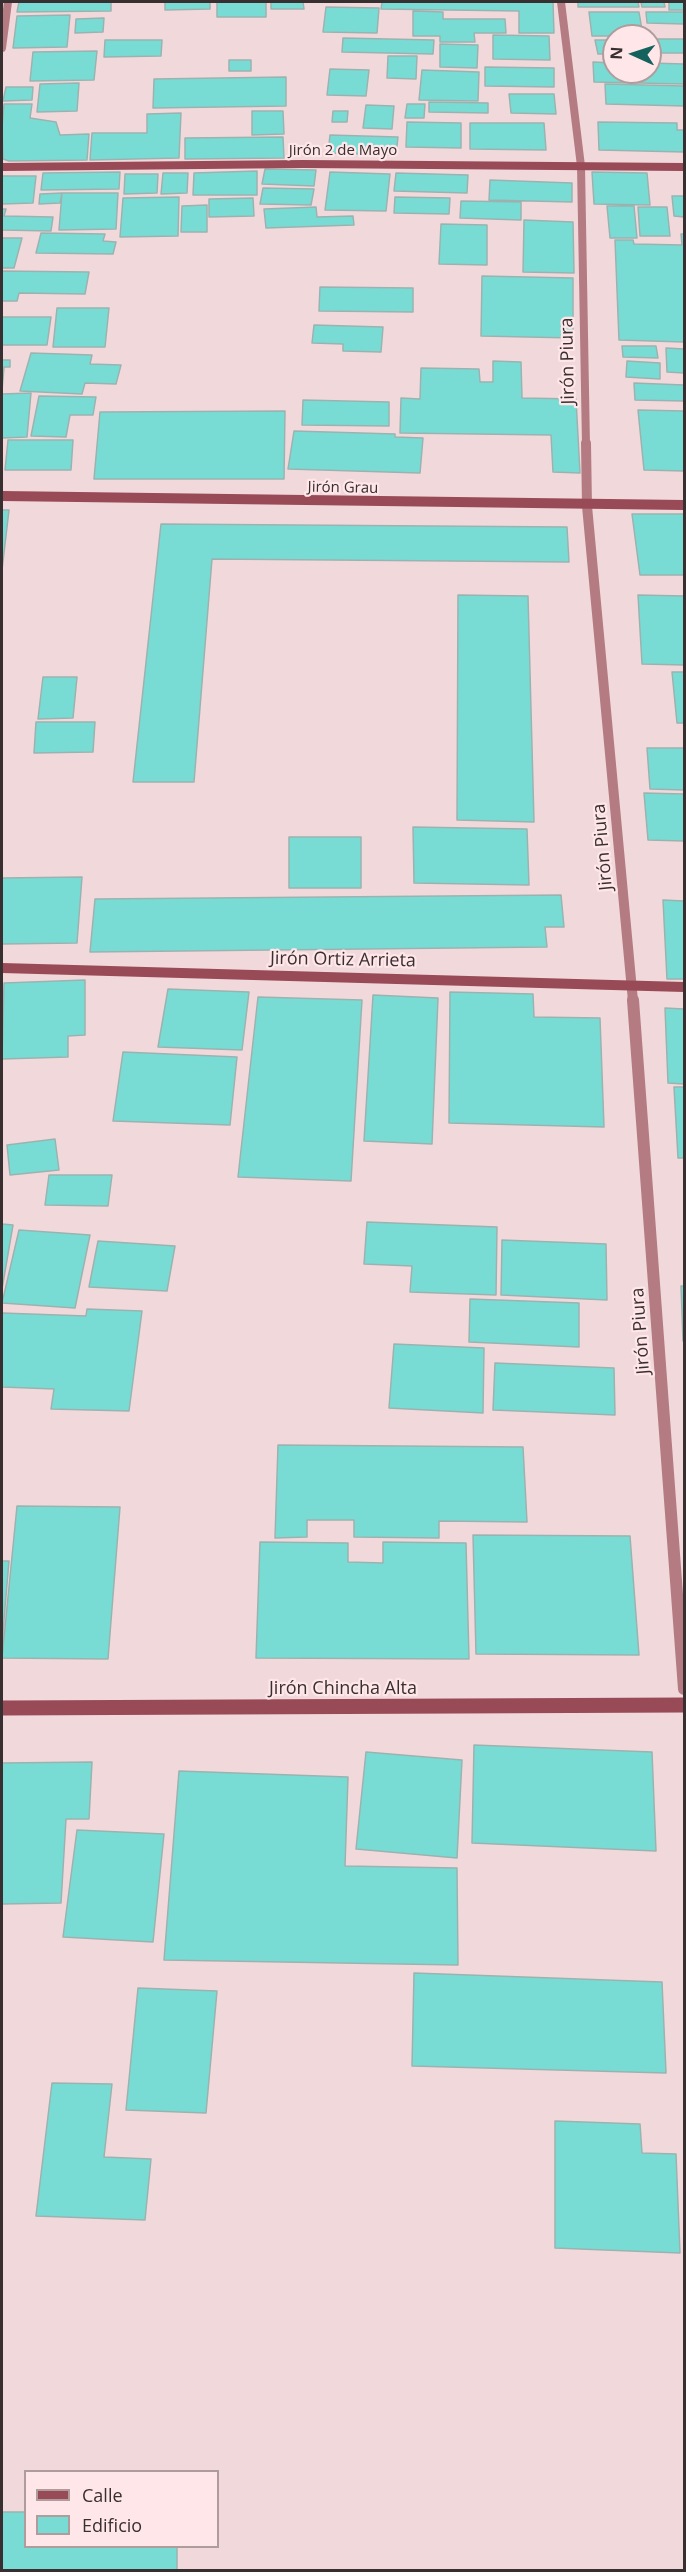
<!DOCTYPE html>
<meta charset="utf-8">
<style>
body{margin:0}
#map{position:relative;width:686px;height:2572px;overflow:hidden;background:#f1d9db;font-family:"Open Sans",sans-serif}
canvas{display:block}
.frame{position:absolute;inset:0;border:3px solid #382f30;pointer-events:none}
.legend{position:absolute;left:24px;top:2470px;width:195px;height:78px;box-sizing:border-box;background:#ffe6e8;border:2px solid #af9d9e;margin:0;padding:8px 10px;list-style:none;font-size:18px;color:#382f30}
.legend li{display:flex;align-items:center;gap:12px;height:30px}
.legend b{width:30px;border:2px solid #af9d9e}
.north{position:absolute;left:602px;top:24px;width:60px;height:60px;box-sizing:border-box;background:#ffe6e8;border:2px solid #af9d9e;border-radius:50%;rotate:273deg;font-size:16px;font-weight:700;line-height:24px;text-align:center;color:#382f30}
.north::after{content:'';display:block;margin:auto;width:21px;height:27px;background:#14625d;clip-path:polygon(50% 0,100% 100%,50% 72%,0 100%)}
</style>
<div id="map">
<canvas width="686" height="2572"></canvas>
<div class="frame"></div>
<ul class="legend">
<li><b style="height:8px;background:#994a57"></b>Calle</li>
<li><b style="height:16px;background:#79dcd4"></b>Edificio</li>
</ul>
<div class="north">N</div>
</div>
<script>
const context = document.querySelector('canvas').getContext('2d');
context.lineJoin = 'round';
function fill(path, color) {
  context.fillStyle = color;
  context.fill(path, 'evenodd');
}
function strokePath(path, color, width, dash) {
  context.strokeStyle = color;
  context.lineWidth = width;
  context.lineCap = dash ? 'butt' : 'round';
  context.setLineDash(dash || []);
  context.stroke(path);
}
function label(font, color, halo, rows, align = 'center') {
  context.font = font + ' "Open Sans",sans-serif';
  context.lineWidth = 4.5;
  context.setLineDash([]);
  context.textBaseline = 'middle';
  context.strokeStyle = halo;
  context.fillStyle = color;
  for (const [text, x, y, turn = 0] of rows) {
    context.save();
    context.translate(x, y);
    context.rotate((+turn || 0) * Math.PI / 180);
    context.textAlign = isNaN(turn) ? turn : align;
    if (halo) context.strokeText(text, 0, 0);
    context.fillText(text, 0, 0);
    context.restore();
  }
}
const building = new Path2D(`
 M 19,2 L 111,2 L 111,11 L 17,12 Z
 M 165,2 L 210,2 L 210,9 L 165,10 Z
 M 217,2 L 266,2 L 266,17 L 217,17 Z
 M 271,2 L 303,2 L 304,9 L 271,9 Z
 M 382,2 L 553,2 L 554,33 L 519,33 L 519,11 L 381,9 Z
 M 578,2 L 638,2 L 639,7 L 578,7 Z
 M 641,2 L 664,2 L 665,7 L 642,7 Z
 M 669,2 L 684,2 L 684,10 L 669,10 Z
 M 326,7 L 379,8 L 377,33 L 323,32 Z
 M 413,11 L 443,12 L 443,19 L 505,19 L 506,33 L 474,33 L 475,42 L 440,42 L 440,36 L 413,36 Z
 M 589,12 L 639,12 L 643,36 L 592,36 Z
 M 646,12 L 684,12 L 684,24 L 647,23 Z
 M 70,15 L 67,47 L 13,48 L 17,16 Z
 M 104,18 L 103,32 L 75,33 L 76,19 Z
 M 493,35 L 549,36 L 550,60 L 493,59 Z
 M 343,38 L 434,40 L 433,54 L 342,52 Z
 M 650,39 L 684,39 L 684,53 L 650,53 Z
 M 105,40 L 162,40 L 161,56 L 104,57 Z
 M 595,40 L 614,40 L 614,54 L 598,54 Z
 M 440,44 L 478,45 L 477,68 L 440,67 Z
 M 97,51 L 94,80 L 30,81 L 33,52 Z
 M 388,56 L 417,56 L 416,79 L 387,78 Z
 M 229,60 L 251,60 L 251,71 L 229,71 Z
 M 593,62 L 614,63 L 614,72 L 650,72 L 650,63 L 684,64 L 684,84 L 594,82 Z
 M 485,67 L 554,68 L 554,87 L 485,86 Z
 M 330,69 L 369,70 L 366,96 L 327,95 Z
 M 422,70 L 479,72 L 478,101 L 419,100 Z
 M 286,77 L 286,106 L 153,108 L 154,79 Z
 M 79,83 L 77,111 L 37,112 L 40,84 Z
 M 605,84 L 684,86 L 684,106 L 606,104 Z
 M 6,87 L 33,87 L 32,100 L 3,101 Z
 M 509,94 L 554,94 L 556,114 L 511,113 Z
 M 429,102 L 488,103 L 488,113 L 429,112 Z
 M 4,104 L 32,104 L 30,118 L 56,122 L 60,135 L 89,134 L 87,160 L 9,161 L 3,159 L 2,128 Z
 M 407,104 L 425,104 L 424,118 L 405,118 Z
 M 366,105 L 394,106 L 392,129 L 363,128 Z
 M 252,111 L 283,111 L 284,134 L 252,135 Z
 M 333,111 L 348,111 L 347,122 L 332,122 Z
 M 181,113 L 179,158 L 90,160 L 92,133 L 147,133 L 147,114 Z
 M 407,122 L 461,123 L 461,148 L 406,147 Z
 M 598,122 L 677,123 L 677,130 L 684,130 L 684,152 L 599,150 Z
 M 470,123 L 544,123 L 546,150 L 470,149 Z
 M 330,135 L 398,137 L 396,155 L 328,153 Z
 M 283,137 L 284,158 L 185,159 L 185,138 Z
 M 265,169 L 316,170 L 314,186 L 262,184 Z
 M 257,171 L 257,195 L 193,195 L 194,173 Z
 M 120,172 L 119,189 L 41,190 L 43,173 Z
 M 330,172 L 390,174 L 386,211 L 325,210 Z
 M 592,172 L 647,173 L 650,205 L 594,204 Z
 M 163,173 L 188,173 L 187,193 L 161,194 Z
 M 396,173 L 468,175 L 467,193 L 394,191 Z
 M 125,174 L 158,174 L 157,193 L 124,194 Z
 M 2,176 L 36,176 L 33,203 L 2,204 Z
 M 490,180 L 572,183 L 572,202 L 489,200 Z
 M 263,188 L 314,189 L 311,205 L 260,204 Z
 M 62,193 L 60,203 L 39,204 L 40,194 Z
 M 62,193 L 118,193 L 116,229 L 59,230 Z
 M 672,196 L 684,196 L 684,217 L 674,216 Z
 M 179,197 L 178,236 L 120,237 L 123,198 Z
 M 395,197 L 450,198 L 449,214 L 394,213 Z
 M 253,198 L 254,216 L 209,217 L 209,199 Z
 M 461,201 L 521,202 L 521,220 L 460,218 Z
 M 207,205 L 207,232 L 181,232 L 182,206 Z
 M 607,206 L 634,206 L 637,238 L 610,238 Z
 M 316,207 L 317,217 L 353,216 L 354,225 L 266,228 L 264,209 Z
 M 638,207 L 667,207 L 670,236 L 640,236 Z
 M 2,209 L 6,209 L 4,216 L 53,217 L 51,231 L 2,230 Z
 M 524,220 L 573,222 L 574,273 L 523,272 Z
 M 441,224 L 487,225 L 487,265 L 439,264 Z
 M 41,233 L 105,234 L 103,241 L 116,242 L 113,254 L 36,253 Z
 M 681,234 L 684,234 L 684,342 L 619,340 L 615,240 L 633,240 L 634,244 L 682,245 Z
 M 2,238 L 22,238 L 14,268 L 2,268 Z
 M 2,271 L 89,272 L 85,294 L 19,293 L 17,301 L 2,301 Z
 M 482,276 L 573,278 L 573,338 L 481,336 Z
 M 320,287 L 413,288 L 413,312 L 319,311 Z
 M 57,308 L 109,308 L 105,347 L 53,347 Z
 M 2,317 L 51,317 L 47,345 L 2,345 Z
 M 314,325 L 383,327 L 381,352 L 343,351 L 343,344 L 312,343 Z
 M 622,346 L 656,346 L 658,358 L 623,357 Z
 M 666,348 L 684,349 L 684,373 L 667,372 Z
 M 31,353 L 92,355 L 90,364 L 121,365 L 116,384 L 85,383 L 82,394 L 20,391 Z
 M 2,360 L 10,360 L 10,367 L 4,367 L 2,391 Z
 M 493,361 L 521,362 L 522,398 L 576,399 L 580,473 L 553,472 L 551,435 L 400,433 L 401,398 L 420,399 L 421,368 L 479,369 L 480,382 L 493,382 Z
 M 627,361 L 660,363 L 660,379 L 626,377 Z
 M 634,383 L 684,385 L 684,401 L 635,400 Z
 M 31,393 L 27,437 L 2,438 L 2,394 Z
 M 39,396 L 96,397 L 93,415 L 70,415 L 66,437 L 31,436 Z
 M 303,400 L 389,402 L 389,426 L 302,425 Z
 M 638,410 L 684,411 L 684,471 L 644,470 Z
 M 285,411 L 284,479 L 94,479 L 100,412 Z
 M 294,431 L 395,434 L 395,437 L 423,438 L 420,473 L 288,469 Z
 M 8,440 L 73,440 L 71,470 L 5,470 Z
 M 2,510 L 9,510 L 2,570 Z
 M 632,514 L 684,514 L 684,575 L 640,575 Z
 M 161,524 L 567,527 L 569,562 L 212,559 L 194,782 L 133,782 Z
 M 458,595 L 528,596 L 534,822 L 457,820 Z
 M 638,595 L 684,596 L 684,665 L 642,664 Z
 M 672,672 L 684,672 L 684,723 L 677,723 Z
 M 43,677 L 77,677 L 73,718 L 38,719 Z
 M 36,722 L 95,722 L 93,752 L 34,753 Z
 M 647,748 L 684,748 L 684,790 L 650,789 Z
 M 644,793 L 684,794 L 684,841 L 648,840 Z
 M 413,827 L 527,829 L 529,885 L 414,883 Z
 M 289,837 L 361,837 L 361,888 L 289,888 Z
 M 82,877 L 77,943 L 2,944 L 2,878 Z
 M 561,895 L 564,927 L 545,927 L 547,947 L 90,952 L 95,899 Z
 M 663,900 L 684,901 L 684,979 L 667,979 Z
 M 85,980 L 85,1035 L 68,1036 L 68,1057 L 2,1059 L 4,983 Z
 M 168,989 L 249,992 L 242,1050 L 158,1047 Z
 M 450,992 L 533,994 L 534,1017 L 600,1018 L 604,1127 L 449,1123 Z
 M 373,995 L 438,998 L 432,1144 L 364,1141 Z
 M 258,997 L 362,1000 L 351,1181 L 238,1177 Z
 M 665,1008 L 684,1009 L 684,1084 L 668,1083 Z
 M 123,1052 L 237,1057 L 230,1125 L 113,1121 Z
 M 674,1087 L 684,1087 L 684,1158 L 678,1158 Z
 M 55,1139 L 59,1170 L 10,1175 L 7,1145 Z
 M 49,1175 L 112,1175 L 108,1206 L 45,1205 Z
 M 367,1222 L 497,1227 L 496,1295 L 410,1292 L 412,1266 L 364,1264 Z
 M 2,1224 L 13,1225 L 2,1289 Z
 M 19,1230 L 90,1235 L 75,1308 L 2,1303 Z
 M 502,1240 L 606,1244 L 607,1300 L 501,1295 Z
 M 98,1241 L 175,1246 L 167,1291 L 89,1287 Z
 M 681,1286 L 684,1286 L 684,1341 L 683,1341 Z
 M 470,1299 L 579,1303 L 579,1347 L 469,1342 Z
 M 87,1309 L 142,1311 L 129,1411 L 51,1409 L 54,1389 L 2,1387 L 2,1313 L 86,1316 Z
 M 394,1344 L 484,1348 L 483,1413 L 389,1408 Z
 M 495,1363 L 614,1368 L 615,1415 L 493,1410 Z
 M 278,1445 L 523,1447 L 527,1522 L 439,1521 L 439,1538 L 354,1537 L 354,1520 L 307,1520 L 307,1537 L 275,1538 Z
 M 17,1506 L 120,1507 L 108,1659 L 2,1658 Z
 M 473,1535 L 630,1536 L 639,1655 L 476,1654 Z
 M 260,1542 L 348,1543 L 348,1562 L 383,1563 L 383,1542 L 466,1543 L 469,1659 L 256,1658 Z
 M 2,1561 L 9,1561 L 2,1643 Z
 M 474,1745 L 652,1752 L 656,1851 L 472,1843 Z
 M 366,1752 L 462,1760 L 457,1858 L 356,1849 Z
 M 92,1762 L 89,1819 L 66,1819 L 61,1903 L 2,1904 L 2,1763 Z
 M 179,1771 L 348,1777 L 345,1866 L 457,1868 L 458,1965 L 164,1960 Z
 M 77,1830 L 164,1834 L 153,1942 L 63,1937 Z
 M 414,1973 L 662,1982 L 666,2073 L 412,2066 Z
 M 138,1988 L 217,1991 L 206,2113 L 126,2110 Z
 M 52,2083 L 112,2084 L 104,2157 L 151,2159 L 145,2220 L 36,2216 Z
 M 555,2121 L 640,2124 L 642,2153 L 676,2154 L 680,2253 L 555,2248 Z
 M 2,2512 L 26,2512 L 26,2546 L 177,2546 L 177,2570 L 2,2570 Z`);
fill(building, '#79dcd4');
strokePath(building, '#9bb3b0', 1.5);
strokePath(new Path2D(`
 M 561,2 L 581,166 L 586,445
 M 2,48 L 8,2`), '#b47c82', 8);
strokePath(new Path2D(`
 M 586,443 L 587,506 L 633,1001`), '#b47c82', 10);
strokePath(new Path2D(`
 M 633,1000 L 684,1689`), '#b47c82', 12);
strokePath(new Path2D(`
 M 2,167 L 303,164 L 684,167`), '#994a57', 8);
strokePath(new Path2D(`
 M 2,496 L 684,505
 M 2,968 L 684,987`), '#994a57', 10);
strokePath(new Path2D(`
 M 2,1708 L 684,1705`), '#994a57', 15);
label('15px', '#382f30', '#ffe6e8', [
 ["Jirón 2 de Mayo",343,151],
 ["Jirón Grau",343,488,1]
]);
label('18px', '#382f30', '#ffe6e8', [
 ["Jirón Piura",568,361,-91],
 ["Jirón Piura",603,847,-95],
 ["Jirón Ortiz Arrieta",343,960,1],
 ["Jirón Piura",641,1331,-94],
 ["Jirón Chincha Alta",343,1689]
]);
</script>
